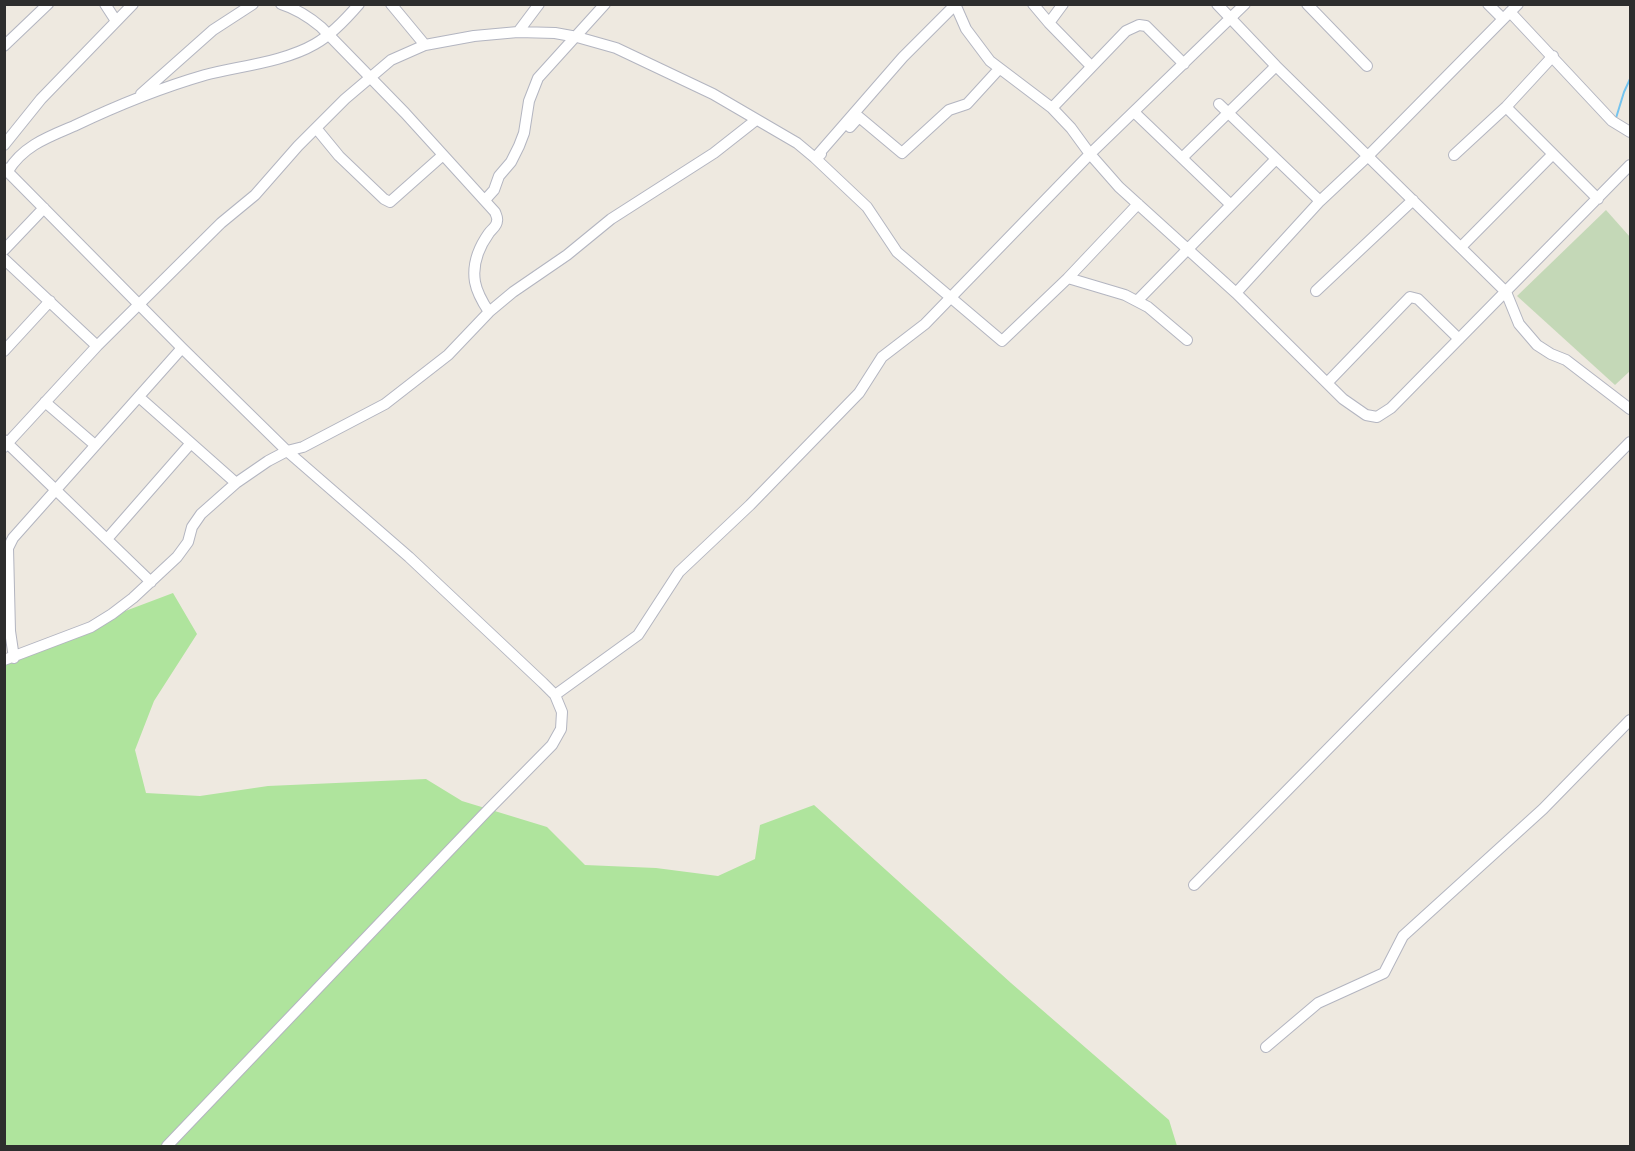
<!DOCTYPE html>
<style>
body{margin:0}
#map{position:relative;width:1635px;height:1151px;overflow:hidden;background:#eee9e0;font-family:Ubuntu,sans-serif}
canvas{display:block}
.frame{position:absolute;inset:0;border:6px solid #2d2d2d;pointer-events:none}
</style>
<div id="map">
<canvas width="1635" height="1151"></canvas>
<div class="frame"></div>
</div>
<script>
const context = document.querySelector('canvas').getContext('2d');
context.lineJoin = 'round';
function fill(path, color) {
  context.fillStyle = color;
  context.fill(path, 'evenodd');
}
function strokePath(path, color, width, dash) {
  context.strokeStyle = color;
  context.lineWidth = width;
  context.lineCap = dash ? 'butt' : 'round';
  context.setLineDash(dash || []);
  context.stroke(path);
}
fill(new Path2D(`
 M 173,593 L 197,634 L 154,701 L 135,750 L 146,793 L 200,796 L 268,786 L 426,779 L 462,801 L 547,827 L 585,865 L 656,868 L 718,876 L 755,859 L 760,825 L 814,805 L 1011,983 L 1169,1120 L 1177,1146 L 5,1146 L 4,654 L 22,650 Z`), '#afe49d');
fill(new Path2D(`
 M 1606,210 L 1630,237 L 1630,371 L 1615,385 L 1517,296 Z`), '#c4d8b7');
strokePath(new Path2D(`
 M 1616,118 L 1624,92 L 1630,79`), '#74c4ef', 2);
const minor = new Path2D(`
 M 105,4 L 116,21
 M 281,4 C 297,9 308,16 321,27 L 405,113 L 495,212 C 496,215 498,218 497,221 C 497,226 492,229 489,233 C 479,247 472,264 475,282 C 477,293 483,303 489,312
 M 391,4 L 425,45
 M 955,4 L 966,29 L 990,61 L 1052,108 L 1071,128 L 1090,154 L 1119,187 L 1236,293 L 1343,399 L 1366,415 L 1377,417 L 1391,408 L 1630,165
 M 1033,4 L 1049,23
 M 1063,4 L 1049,23 L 1091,66
 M 1217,4 L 1276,66 L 1506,292 L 1519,324 L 1537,345 L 1551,354 L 1566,360 L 1630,409
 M 1307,4 L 1367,66
 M 1488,4 L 1503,19
 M 1510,12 L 1612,121 L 1630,132
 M 518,32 L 539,4
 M 4,46 L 48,4
 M 141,94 L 213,30 L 253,4
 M 1219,104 L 1320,201
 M 1506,107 L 1598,199
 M 1052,108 L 1126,31 L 1139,25 L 1146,26 L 1184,64
 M 1134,112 L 1231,205
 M 850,127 L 859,117 L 902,153 L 949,110 L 967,104 L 999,69
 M 316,128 L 339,156 L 384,199 L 390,202 L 443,155
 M 4,145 L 41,99 L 133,4
 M 821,154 L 815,158 L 867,207 L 897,252 L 1002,341 L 1068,278 L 1125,295 L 1148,307 L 1187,340
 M 1454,155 L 1506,107 L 1553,56
 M 1182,158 L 1276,66
 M 4,168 L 182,348 L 287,451 L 409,557 L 543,683 L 555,695 L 562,712 L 561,729 L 552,745 L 488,810 L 167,1146
 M 8,171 C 23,146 48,137 74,126 C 116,106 160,88 205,75 C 240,66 284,62 315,44 C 331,35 347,18 359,4
 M 485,200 L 494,190 L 499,176 L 511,162 L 519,146 L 524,133 L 529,101 L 538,78 L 605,4
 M 1461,247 L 1553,154
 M 4,250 L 44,208
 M 4,259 L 97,346
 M 1068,278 L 1138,204
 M 1316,291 L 1413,200
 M 1236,293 L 1320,201 L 1368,156 L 1518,4
 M 1137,301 L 1276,159
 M 4,351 L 50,301
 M 1327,383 L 1410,297 L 1418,299 L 1459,339
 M 139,397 L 236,483
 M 45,402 L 95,445
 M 4,440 L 151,582
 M 4,447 L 97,346 L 221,223 L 255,195 L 298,146 L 345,99 L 391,60 L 425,45 L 474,36 L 518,32 L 555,33 L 577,37 L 616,48 L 713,94 L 797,143 L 815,158 L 903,57 L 956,4
 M 107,539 L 191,443
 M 14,658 L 10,631 L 8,548 L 13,538 L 182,348
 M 4,660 L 91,627 L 112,614 L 133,598 L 177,557 L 188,542 L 192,527 L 201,514 L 236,483 L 268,461 L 287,451 L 303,447 L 385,404 L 448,355 L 489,312 L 513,292 L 567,255 L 611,219 L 714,153 L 756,120
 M 555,695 L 638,635 L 679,572 L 750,505 L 859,393 L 882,357 L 925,324 L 1090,154 L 1245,4
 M 1194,885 L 1630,442
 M 1266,1047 L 1318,1003 L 1384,973 L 1403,936 L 1543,809 L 1630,720`);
strokePath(minor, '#b3b5c0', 12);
strokePath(minor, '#fff', 10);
</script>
